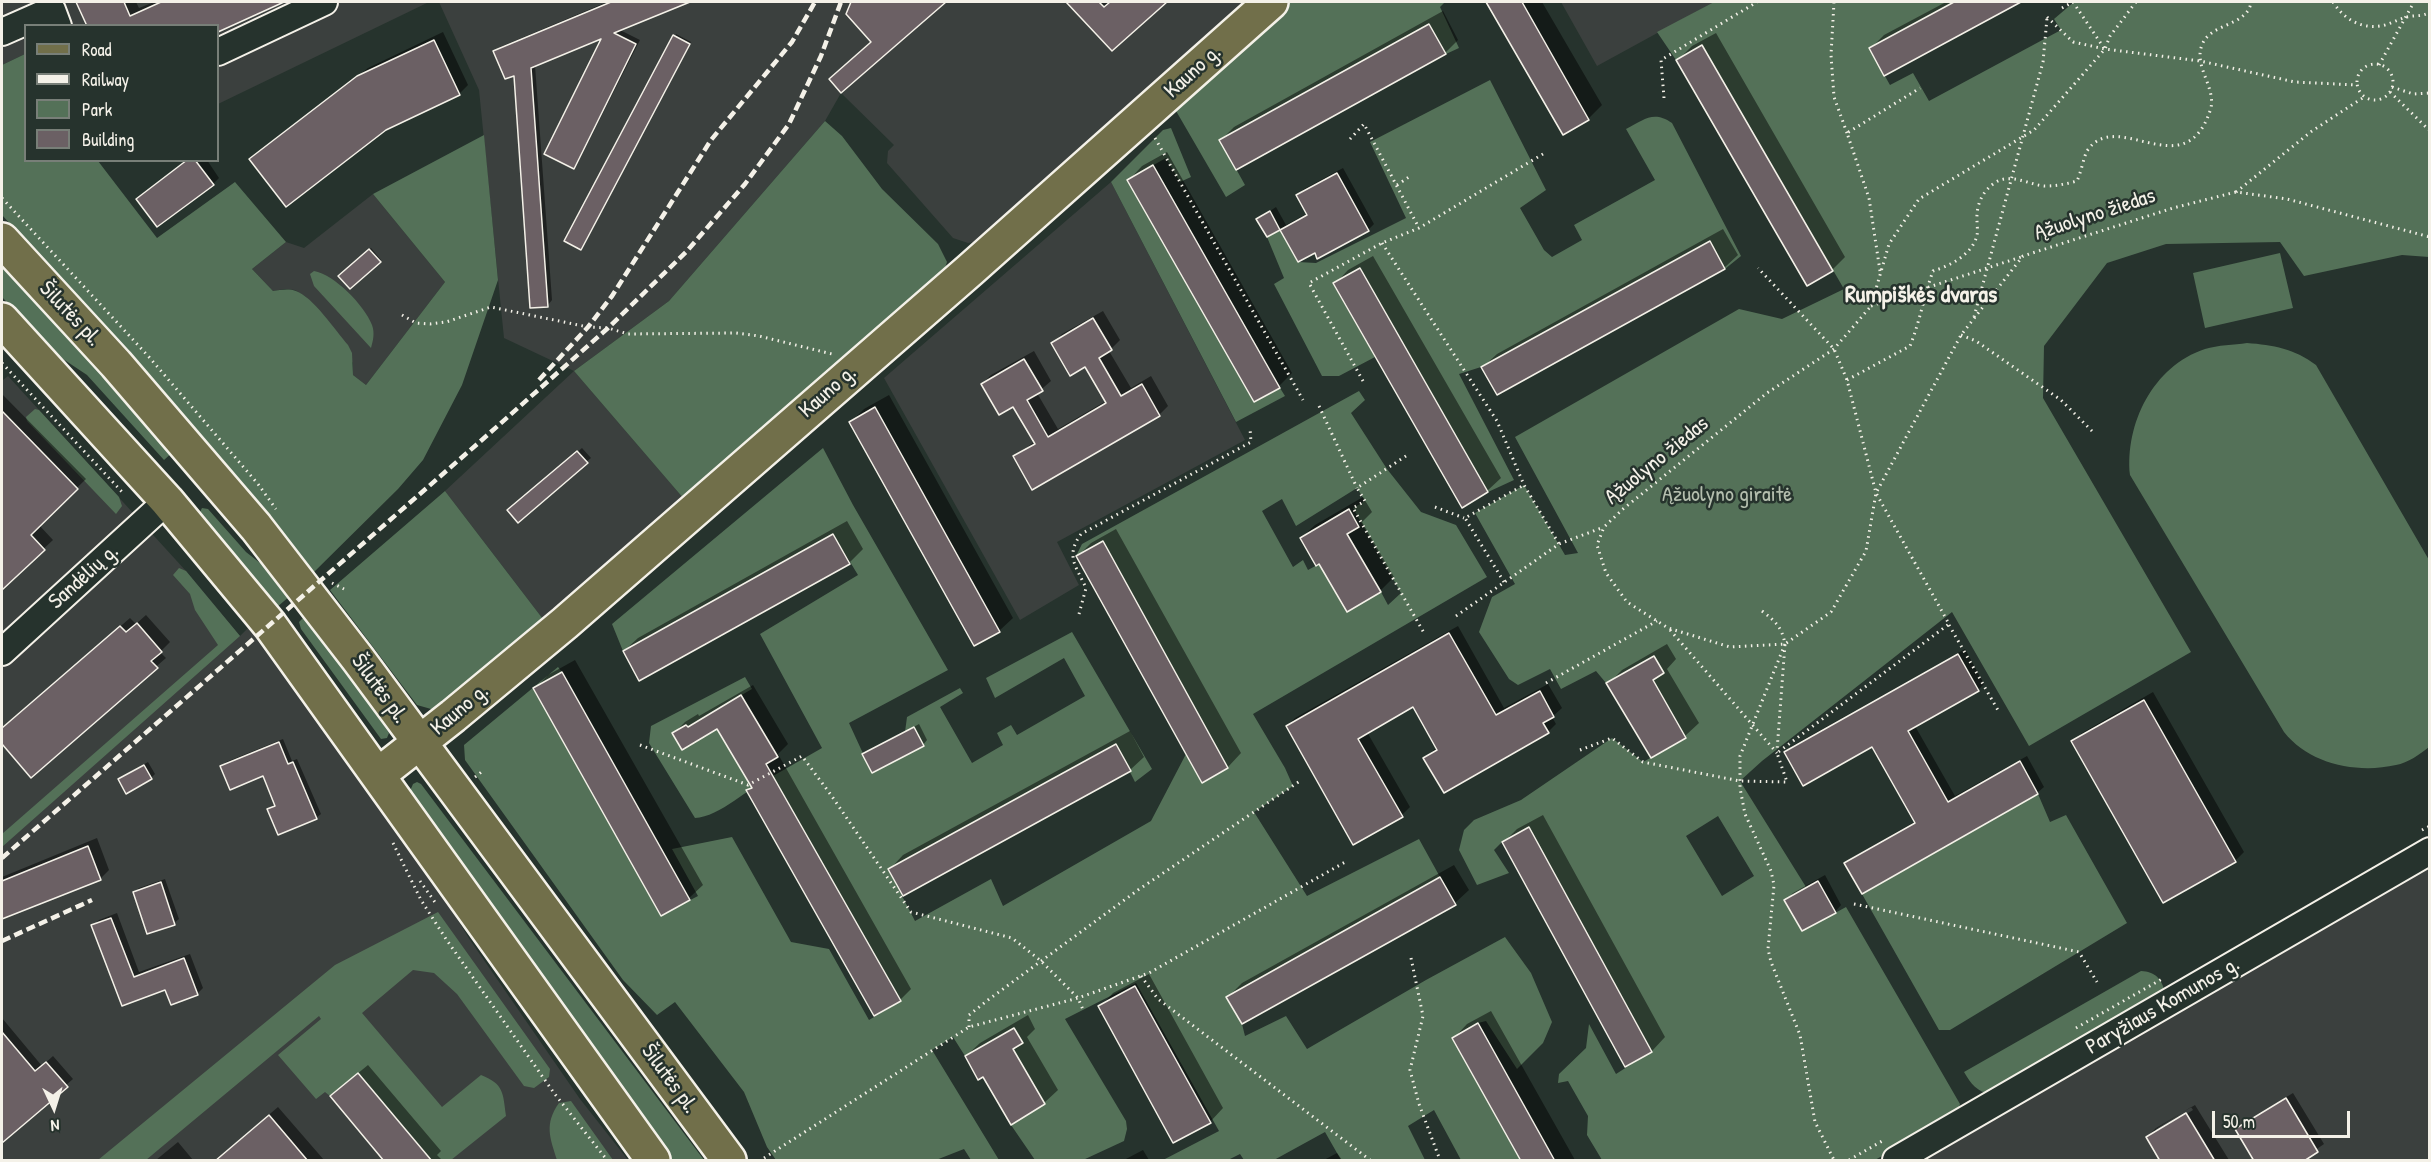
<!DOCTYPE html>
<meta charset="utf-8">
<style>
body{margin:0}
#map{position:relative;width:2431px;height:1162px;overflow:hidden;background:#26332d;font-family:"Patrick Hand",sans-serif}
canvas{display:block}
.frame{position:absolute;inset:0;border:3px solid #f4f1e8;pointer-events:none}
.legend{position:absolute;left:24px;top:24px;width:195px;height:138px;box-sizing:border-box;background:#26332d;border:2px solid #787f78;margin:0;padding:8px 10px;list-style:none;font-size:18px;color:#f4f1e8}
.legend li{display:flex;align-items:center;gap:12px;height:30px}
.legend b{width:30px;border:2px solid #787f78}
.north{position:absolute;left:24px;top:1078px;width:60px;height:60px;-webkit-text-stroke:4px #26332d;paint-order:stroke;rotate:176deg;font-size:16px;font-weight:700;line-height:24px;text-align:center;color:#f4f1e8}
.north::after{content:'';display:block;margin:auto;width:21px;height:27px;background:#f4f1e8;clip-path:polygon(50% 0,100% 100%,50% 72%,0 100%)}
.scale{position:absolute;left:2212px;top:1111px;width:138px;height:27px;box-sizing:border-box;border:3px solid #f4f1e8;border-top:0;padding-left:8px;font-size:18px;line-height:21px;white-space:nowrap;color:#f4f1e8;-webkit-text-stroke:4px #26332d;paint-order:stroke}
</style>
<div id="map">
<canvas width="2431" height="1162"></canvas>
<div class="frame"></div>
<ul class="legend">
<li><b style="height:8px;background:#716f4a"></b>Road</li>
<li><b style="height:8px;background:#f4f1e8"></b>Railway</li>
<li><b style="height:16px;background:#547158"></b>Park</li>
<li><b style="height:16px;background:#6b6064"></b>Building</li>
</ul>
<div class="north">N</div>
<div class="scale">50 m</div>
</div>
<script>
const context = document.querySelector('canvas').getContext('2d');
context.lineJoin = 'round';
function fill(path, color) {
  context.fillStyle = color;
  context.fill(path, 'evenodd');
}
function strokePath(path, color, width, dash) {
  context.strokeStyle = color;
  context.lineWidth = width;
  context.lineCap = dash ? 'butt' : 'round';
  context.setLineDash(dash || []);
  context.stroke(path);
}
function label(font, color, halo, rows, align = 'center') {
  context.font = font + ' "Patrick Hand",sans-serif';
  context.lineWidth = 5;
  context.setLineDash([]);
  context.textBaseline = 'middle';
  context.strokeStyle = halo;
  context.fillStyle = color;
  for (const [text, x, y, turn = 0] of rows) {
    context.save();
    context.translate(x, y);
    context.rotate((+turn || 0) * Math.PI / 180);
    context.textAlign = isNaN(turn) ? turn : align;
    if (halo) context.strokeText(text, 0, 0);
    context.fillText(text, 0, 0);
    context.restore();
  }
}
fill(new Path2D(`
 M 2,2 L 429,2 L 218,104 L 218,26 L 26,26 L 25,54 L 2,65 Z
 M 439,2 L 1248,2 L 980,241 L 968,243 L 953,238 L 887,163 L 888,151 L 894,145 L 841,93 L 825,121 L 669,301 L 574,371 L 684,499 L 546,623 L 445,491 L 574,371 L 504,338 L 479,90 Z
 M 1561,2 L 1714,2 L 1597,66 Z
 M 1111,182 L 1245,440 L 1057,542 L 1079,585 L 1020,620 L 884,378 Z
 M 373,194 L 445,282 L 366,385 L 353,375 L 353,363 L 306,297 L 295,290 L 285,289 L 273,291 L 252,269 L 286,242 L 304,248 Z
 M 8,376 L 186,571 L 240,636 L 252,624 L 376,787 L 470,940 L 580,1099 L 628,1160 L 2,1160 L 2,378 L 3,380 Z
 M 2429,864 L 2429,1160 L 1921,1160 Z`), '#3b403e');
fill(new Path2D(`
 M 1289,2 L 1445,2 L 1440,7 L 1459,48 L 1446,54 L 1429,24 L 1220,140 L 1245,185 L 1226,197 L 1172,104 Z
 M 1714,2 L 1954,2 L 1869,48 L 1890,85 L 1913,73 L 1929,101 L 2061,30 L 2054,19 L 2074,2 L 2429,2 L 2429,257 L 2402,255 L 2304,276 L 2280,242 L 2166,244 L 2107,263 L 2044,346 L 2043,398 L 2191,652 L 2029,746 L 1952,612 L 1762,761 L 1740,781 L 1806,887 L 1784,900 L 1802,931 L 1846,907 L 1960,1104 L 1957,1113 L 1875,1160 L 1602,1160 L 1587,1135 L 1588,1116 L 1568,1081 L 1558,1083 L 1559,1074 L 1586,1048 L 1589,1024 L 1616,1074 L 1652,1051 L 1529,827 L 1502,842 L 1494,850 L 1509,873 L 1477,885 L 1459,850 L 1464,830 L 1474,820 L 1521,800 L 1612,738 L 1643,762 L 1686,738 L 1653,680 L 1664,673 L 1654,656 L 1606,683 L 1596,671 L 1561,689 L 1550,669 L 1518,685 L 1509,679 L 1479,632 L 1492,597 L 1515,584 L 1475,513 L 1524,485 L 1565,555 L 1578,553 L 1515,437 L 1739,309 L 1782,319 L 1844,289 L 1702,45 L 1676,60 L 1657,32 ZM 1718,816 L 1754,876 L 1722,896 L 1686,836 Z
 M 25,54 L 26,160 L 98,161 L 157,238 L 235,182 L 286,242 L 252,269 L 273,291 C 280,290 288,288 296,291 C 313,297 335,330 348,345 L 352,353 L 353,375 L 366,385 L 445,282 L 373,194 L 484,135 L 498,280 L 462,385 L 423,460 L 398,489 L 312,574 L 247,488 L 121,346 L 2,215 L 2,65 Z
 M 1490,80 L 1546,190 L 1520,208 L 1544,250 L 1552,257 L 1582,240 L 1574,225 L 1655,180 L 1626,129 C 1644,120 1653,110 1672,123 L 1741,256 L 1725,269 L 1709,241 L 1481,367 L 1459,374 L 1514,480 L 1488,492 L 1360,268 L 1333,284 L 1375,357 L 1339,376 L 1322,376 L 1274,284 L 1284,278 L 1267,237 L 1280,230 L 1298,262 L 1316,263 L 1406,218 L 1370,142 Z
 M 825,121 L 842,136 L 882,189 L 938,244 L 947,262 L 945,268 L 684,499 L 574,371 L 669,301 Z
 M 1171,128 L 1191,177 L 1180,182 L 1166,158 L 1127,180 L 1254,402 L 1280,388 L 1285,396 L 1236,422 L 1111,182 L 1163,130 Z
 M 2280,253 L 2293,308 L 2205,328 L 2193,273 Z
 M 2,263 L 174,451 L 164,460 L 87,375 L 54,353 L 2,297 Z
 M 314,271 C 334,274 365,306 372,325 C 375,333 373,341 371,348 L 314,286 L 310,274 Z
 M 2247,343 C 2273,345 2295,349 2316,365 L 2429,560 L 2429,747 C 2420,754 2408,763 2396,765 C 2357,774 2309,764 2284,732 L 2130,475 C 2125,424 2153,366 2205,349 C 2218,345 2234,345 2247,343 Z
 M 1359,391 L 1365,400 L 1351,413 L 1387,469 L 1421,512 L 1456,525 L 1487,577 L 1253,714 L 1285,768 L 1293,786 L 1254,812 L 1307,896 L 1419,839 L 1440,877 L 1226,997 L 1242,1024 L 1245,1036 L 1286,1016 L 1307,1049 L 1426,980 L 1505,937 L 1531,973 L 1552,1022 L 1543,1043 L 1517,1069 L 1486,1021 L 1478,1023 L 1452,1038 L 1521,1160 L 1461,1160 L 1434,1110 L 1408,1126 L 1425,1160 L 1341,1160 L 1325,1132 L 1274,1160 L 1244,1160 L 1240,1154 L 1228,1160 L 1163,1160 L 1219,1131 L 1136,983 L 1065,1019 L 1126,1121 L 1127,1129 L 1124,1141 L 1083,1160 L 1035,1160 L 1011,1125 L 1045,1104 L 1013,1049 L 1023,1043 L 1014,1028 L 965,1056 L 953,1037 L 932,1050 L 999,1160 L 971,1160 L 964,1149 L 936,1160 L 776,1160 L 767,1147 L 744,1092 L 675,1002 L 657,1015 L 623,980 L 465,760 L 464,745 L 558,667 L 562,672 L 533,688 L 661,915 L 698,896 L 672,849 L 732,837 L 791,942 L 829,949 L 869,1020 L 901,1001 L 773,776 C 749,787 720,817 695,818 L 649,743 L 651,726 L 745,677 L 752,689 L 709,714 L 745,776 L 766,764 L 773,776 L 822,748 L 760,634 L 858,575 L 833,534 L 623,651 L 612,624 L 823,448 L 853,505 L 948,670 L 849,723 L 872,773 L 924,746 L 914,727 L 905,732 L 907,717 L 960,688 L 963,693 L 940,707 L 972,763 L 1003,745 L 997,733 L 1011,725 L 1017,735 L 1085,696 L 1064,658 L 995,698 L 986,678 L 1072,632 L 1152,769 L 1135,782 L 1116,744 L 888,869 L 915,921 L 991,879 L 1003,906 L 1151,821 L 1186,754 L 1202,783 L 1228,768 L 1103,542 L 1076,556 L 1082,544 ZM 1357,488 L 1365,501 L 1353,508 L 1401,593 L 1388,605 L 1381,592 L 1346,612 L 1319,564 L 1308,570 L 1303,560 L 1293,567 L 1262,511 L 1282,499 L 1296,526 Z
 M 35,409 L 39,410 L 119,497 L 122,506 L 116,514 L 27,421 L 26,417 Z
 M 445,491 L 546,623 L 438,711 L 417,705 L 330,590 Z
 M 202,508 L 208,509 L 246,552 L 269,570 L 291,595 L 276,608 L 201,517 L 200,512 Z
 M 179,568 L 186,571 L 240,636 L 2,847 L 2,834 L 218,645 L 195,610 L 190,594 L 173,575 Z
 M 303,618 L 311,621 L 389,733 L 387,738 L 381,739 L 301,629 L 299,622 Z
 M 417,782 L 421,784 L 704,1160 L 667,1160 L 410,791 L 413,784 Z
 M 2038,794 L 2050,822 L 2066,815 L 2127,923 L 1950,1030 L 1939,1030 L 1862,894 Z
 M 438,912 L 550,1069 L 549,1077 L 534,1088 L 524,1086 L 457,994 L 434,973 L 413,970 L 362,1013 L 442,1107 L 481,1075 C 504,1084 503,1093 506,1116 L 451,1160 L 432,1160 L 358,1073 L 330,1096 L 325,1092 L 316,1099 L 278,1055 L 321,1019 L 319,1016 L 146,1160 L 98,1160 L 335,965 Z
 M 2141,971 C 2155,972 2162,978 2165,993 L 1991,1094 C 1977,1092 1971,1084 1964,1072 Z
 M 571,1101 L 613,1160 L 557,1160 C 550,1138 544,1124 559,1103 Z`), '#547158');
fill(new Path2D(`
 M 78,2 L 136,2 L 139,8 L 154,2 L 280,2 L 218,31 L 218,26 L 89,26 Z
 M 607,2 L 687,2 L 620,30 L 640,40 L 578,162 L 574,167 L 604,36 L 535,65 L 552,300 L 548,305 L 515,74 L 495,51 L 500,47 Z
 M 852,2 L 943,2 L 841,91 L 873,41 L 848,14 Z
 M 1068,2 L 1165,2 L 1112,49 Z
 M 1488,2 L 1542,2 L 1602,105 L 1588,119 L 1563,133 Z
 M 1946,2 L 2018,2 L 1885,74 L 1871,48 L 1884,35 Z
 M 1443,11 L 1458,40 L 1445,53 L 1221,140 L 1234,127 Z
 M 443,32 L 468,85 L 459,94 L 251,159 L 368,68 Z
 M 1716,33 L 1845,257 L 1832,270 L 1678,60 L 1692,46 Z
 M 676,34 L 691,42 L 583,246 L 567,240 Z
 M 1167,152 L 1292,373 L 1279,386 L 1129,180 L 1142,166 Z
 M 187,160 L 207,160 L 219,178 L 213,184 L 138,199 Z
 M 1343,168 L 1374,224 L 1368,230 L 1298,260 L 1281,228 L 1267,235 L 1258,219 L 1276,207 L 1286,225 L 1308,213 L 1298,195 L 1304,189 Z
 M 1723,229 L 1738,255 L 1724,268 L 1483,367 L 1497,354 Z
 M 371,248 L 381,260 L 350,287 L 340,276 Z
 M 1373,256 L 1501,478 L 1487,491 L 1335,284 L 1348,270 Z
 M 1103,311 L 1120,340 L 1109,351 L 1131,388 L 1151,376 L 1168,406 L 1159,415 L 1033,488 L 1015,457 L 1035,441 L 1014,405 L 982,384 L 991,375 L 1034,351 L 1051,381 L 1037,393 L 1058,429 L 1106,401 L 1086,365 L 1053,343 L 1062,334 Z
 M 2,394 L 86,479 L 39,525 L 53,540 L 6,584 L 2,578 L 2,499 L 11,491 L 2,481 Z
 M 889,395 L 1013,618 L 999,631 L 851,422 L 864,409 Z
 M 582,448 L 591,458 L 586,462 L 514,506 Z
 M 1363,497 L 1372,512 L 1362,522 L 1394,577 L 1380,591 L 1319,562 L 1301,538 L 1315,525 Z
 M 847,521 L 863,549 L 849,563 L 640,679 L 624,651 L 638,638 Z
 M 1116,529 L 1241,753 L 1228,767 L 1202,781 L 1078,556 L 1091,543 Z
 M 146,615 L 170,642 L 160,652 L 166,658 L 31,776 L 2,742 L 2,729 L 130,618 L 136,624 Z
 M 1458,626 L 1504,708 L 1548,684 L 1562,708 L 1552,717 L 1556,724 L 1548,732 L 1425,758 L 1437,747 L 1414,705 L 1367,732 L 1410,807 L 1402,815 L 1287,726 L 1295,718 Z
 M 1667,644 L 1676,659 L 1667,669 L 1699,723 L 1685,736 L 1652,756 L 1608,684 L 1622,670 Z
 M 1965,649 L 1984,684 L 1978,690 L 1915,726 L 1955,796 L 2027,756 L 2044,787 L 2037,793 L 1846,864 L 1853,857 L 1916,821 L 1873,745 L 1786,752 L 1792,746 Z
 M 575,660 L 703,885 L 689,898 L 662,914 L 535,688 L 548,675 Z
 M 753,685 L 788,744 L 778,754 L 911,989 L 900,1000 L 748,791 L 753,786 L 718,727 L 674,733 L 685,722 L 698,714 L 699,716 Z
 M 2153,692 L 2244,852 L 2235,861 L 2073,742 L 2082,733 Z
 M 919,724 L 927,740 L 923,745 L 864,755 Z
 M 1130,731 L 1144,757 L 1130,770 L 890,869 L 903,855 Z
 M 283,739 L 292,761 L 297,759 L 321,814 L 316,818 L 269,810 L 276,804 L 264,774 L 222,767 L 226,762 Z
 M 148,762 L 155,774 L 151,778 L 119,779 Z
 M 1543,815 L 1665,1037 L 1652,1051 L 1626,1064 L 1504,842 L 1517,829 Z
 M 97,838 L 109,870 L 100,879 L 2,918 L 2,877 Z
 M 1454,865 L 1469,890 L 1455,903 L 1242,1022 L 1228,997 L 1242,983 Z
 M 1825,875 L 1841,905 L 1835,912 L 1786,900 L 1793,893 Z
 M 165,879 L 179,919 L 174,923 L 135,892 L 139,888 Z
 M 117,913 L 139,972 L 190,954 L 203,988 L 197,994 L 166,988 L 123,1004 L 93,925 L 99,920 Z
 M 1149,974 L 1223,1108 L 1210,1122 L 1100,1007 L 1113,993 Z
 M 1491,1011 L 1575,1160 L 1523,1160 L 1454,1038 L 1467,1024 Z
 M 1028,1015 L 1035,1029 L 1027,1037 L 1058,1090 L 1044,1103 L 984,1075 L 966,1056 L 980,1043 Z
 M 2,1018 L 42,1066 L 53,1056 L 73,1079 L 2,1141 Z
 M 368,1065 L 441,1151 L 437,1155 L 442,1160 L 386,1160 L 340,1088 Z
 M 2293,1093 L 2324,1144 L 2301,1160 L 2236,1129 L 2243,1123 Z
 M 2195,1105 L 2229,1160 L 2162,1160 L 2147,1137 L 2156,1128 ZM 2191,1107 L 2193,1110 L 2156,1133 L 2156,1129 Z
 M 278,1107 L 324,1160 L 216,1160 Z
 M 178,1142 L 193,1160 L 156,1160 Z
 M 1143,1150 L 1149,1160 L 1124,1160 Z
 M 1337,1153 L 1342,1160 L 1324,1160 Z`), '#0007');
const building = new Path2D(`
 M 76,2 L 124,2 L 130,16 L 161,2 L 284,2 L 218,32 L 218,26 L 87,26 Z
 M 611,2 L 690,2 L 614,33 L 636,44 L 574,169 L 544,154 L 601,39 L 531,68 L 548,307 L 530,308 L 514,76 L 505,79 L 493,51 Z
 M 851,2 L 946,2 L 841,93 L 829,79 L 871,42 L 846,14 Z
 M 1066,2 L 1099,2 L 1104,7 L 1110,2 L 1167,2 L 1112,51 Z
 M 1486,2 L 1522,2 L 1589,120 L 1563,135 Z
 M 1954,2 L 2021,2 L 1884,76 L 1869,48 Z
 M 1429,24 L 1446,54 L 1236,170 L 1219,140 Z
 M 673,35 L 690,44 L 581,250 L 564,241 Z
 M 434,40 L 460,95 L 386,130 L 286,207 L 249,159 L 357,76 Z
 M 1702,45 L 1833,271 L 1807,286 L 1676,60 Z
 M 187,160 L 195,160 L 214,185 L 157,227 L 136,199 Z
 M 1153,165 L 1280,388 L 1254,402 L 1127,180 Z
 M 1337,173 L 1369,231 L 1317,259 L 1315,253 L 1298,262 L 1280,230 L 1267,237 L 1256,219 L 1270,211 L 1280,230 L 1307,215 L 1296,195 Z
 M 1710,241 L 1725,269 L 1497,395 L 1481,367 Z
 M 369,249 L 381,262 L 350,289 L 338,276 Z
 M 1360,268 L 1488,492 L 1462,508 L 1333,283 Z
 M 1093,318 L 1112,350 L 1099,358 L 1121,396 L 1142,384 L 1160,416 L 1032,490 L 1013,456 L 1035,444 L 1013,407 L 999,415 L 981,384 L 1024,359 L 1043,391 L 1027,400 L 1048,437 L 1106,403 L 1085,367 L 1070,376 L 1051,343 Z
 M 875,407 L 1000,632 L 974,646 L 849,422 Z
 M 2,411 L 78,489 L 31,535 L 45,550 L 2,590 Z
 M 577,451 L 588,463 L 518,523 L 507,510 Z
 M 1349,509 L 1359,527 L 1347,534 L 1381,592 L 1347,612 L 1319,564 L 1316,566 L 1300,538 Z
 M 833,534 L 850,564 L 639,681 L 623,651 Z
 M 1103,541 L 1228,768 L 1202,783 L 1076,556 Z
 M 137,623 L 162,652 L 151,661 L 158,668 L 31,778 L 2,744 L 2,728 L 120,626 L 126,632 Z
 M 1449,633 L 1496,715 L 1540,691 L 1554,717 L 1543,723 L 1549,733 L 1444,793 L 1423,758 L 1437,750 L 1413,707 L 1358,739 L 1403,817 L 1353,845 L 1286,726 Z
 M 1958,654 L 1979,691 L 1908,731 L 1948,802 L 2020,761 L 2038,794 L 1862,894 L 1844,863 L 1915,823 L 1872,747 L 1803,786 L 1784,752 Z
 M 1654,656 L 1664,673 L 1653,680 L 1686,738 L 1651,758 L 1606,683 Z
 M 562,672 L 690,900 L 661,916 L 533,688 Z
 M 741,695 L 778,757 L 766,764 L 901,1001 L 874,1016 L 746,790 L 752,788 L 717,729 L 682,750 L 672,733 L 686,725 L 688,727 Z
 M 2144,700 L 2236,862 L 2163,903 L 2071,741 Z
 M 914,727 L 924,746 L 872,773 L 862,754 Z
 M 279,742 L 288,764 L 293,762 L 317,819 L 278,835 L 267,809 L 275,806 L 263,776 L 230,790 L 220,766 Z
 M 1116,744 L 1131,771 L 903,896 L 888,869 Z
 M 144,765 L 152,779 L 126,794 L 118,779 Z
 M 1529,827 L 1652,1052 L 1625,1067 L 1502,842 Z
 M 88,846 L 101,880 L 2,919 L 2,881 Z
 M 1440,877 L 1456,905 L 1242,1024 L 1226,997 Z
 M 1818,881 L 1836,913 L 1802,931 L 1784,900 Z
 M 161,882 L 175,925 L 147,934 L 133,892 Z
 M 111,918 L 134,977 L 184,958 L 198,995 L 171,1005 L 165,990 L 122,1006 L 91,925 Z
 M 1135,986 L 1211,1123 L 1173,1143 L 1098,1006 Z
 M 1478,1023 L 1555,1161 L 1521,1161 L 1452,1038 Z
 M 1014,1028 L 1023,1043 L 1013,1049 L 1045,1104 L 1011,1125 L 983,1077 L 978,1080 L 965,1056 Z
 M 2,1032 L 35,1071 L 46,1062 L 68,1087 L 2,1143 Z
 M 358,1073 L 432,1161 L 384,1161 L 330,1096 Z
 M 2286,1098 L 2318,1152 L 2304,1161 L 2254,1161 L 2235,1129 Z
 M 2186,1113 L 2215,1161 L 2160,1161 L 2146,1137 Z
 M 269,1115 L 308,1161 L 215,1161 Z`);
fill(building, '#6b6064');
strokePath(building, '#f4f1e8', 1.5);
const minor = new Path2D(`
 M 2,32 L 52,10 L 58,26
 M 218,52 L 324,2
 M 2,652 L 167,501
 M 1896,1160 L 2430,851`);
const major = new Path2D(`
 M 2,240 L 116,364 L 256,527 L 358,659 L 729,1160
 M 2,320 L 167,501 L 270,625 L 653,1160
 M 378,775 L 453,716 L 565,623 L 970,270 L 1271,2`);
strokePath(minor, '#f4f1e8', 30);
strokePath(major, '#f4f1e8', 38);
strokePath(new Path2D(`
 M 1834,2 L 1831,55 L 1834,97 L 1847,133
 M 2073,2 L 2104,48
 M 2136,2 L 2110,36 L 2105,49 L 2034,130 L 1919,199 L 1889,244 L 1871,306 L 1834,349 L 1767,393 L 1623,509 L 1604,527 L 1597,545 L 1606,573 L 1627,602 L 1668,628 L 1730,647 L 1785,644 L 1831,612 L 1866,551 L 1876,493 L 1961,335 L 2023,256 L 2173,208 L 2236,192 L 2287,199 L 2430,237
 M 2333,2 C 2343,18 2360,29 2380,26 C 2389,25 2398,19 2407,17 C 2415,15 2422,17 2430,12
 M 2062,8 L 2073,2
 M 2047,17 L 2073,42 L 2105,49 L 2200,61 L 2295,82 L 2357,85
 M2357 82a18 18 0 1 1 36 0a18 18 0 1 1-36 0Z
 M 2379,65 L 2414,2
 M 2392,87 L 2413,94 L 2430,93
 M 2390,92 L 2430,131
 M 1664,98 L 1661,60 L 1757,2
 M 1155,138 L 1303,400
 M 1350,139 L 1364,124 L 1419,228
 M 1397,185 L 1412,175
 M 2236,192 L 2312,131 L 2364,97
 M 2,198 L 149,357 L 258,484 L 276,509
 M 1382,243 L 1497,421 L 1524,485 L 1559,544
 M 1880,271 L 1869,198 L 1847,133 L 1920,88
 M 1871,306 L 2021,257
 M 402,315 L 416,323 L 430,324 L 446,322 L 491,307 L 588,327 L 608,328 L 628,334 L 736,333 L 759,336 L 832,354
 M 1974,317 L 2043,62 L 2047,18
 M 1961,335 L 1976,341 L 2061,400 L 2092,431
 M 2,363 L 123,493
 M 1847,380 L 1910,346 C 1920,321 1924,296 1933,271 C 1950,266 1973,254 1977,235 C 1978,231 1977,225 1977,221 C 1976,205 1982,191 1996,182 C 2011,173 2030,185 2045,186 C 2057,186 2066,184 2077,181 C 2081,173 2084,156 2087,151 C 2117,106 2184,188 2210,111 C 2218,89 2193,67 2202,45 C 2210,23 2248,26 2251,2
 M 1363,381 L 1309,283 L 1382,243 L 1419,228 L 1543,154
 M 1319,406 L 1357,488
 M 1406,456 L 1357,488 L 1365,501 L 1353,508 L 1424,633
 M 1435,507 L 1464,518
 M 1504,582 L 1465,518 L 1524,485
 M 332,583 L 344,589
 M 1762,611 C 1775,621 1782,627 1785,644 L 1777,751
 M 1079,614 L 1086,588 C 1076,566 1065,556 1081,534 L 1251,442 L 1250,428
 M 1456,616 L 1559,544 L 1604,527
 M 1949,625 L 1999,712
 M 1670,630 L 1777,753
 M 1785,644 L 1740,756 L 1740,788 L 1745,814 L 1771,871 L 1774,885 L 1768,949 L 1771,962 L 1800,1035 L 1815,1122 L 1834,1160
 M 1546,683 L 1657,621
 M 640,745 L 748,785 L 802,756 L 831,795 L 911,912 L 1012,938 L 1041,961 L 1078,998 L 1084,1012
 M 1580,750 L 1612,738 L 1643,762 L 1740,781 L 1787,782 L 1777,753 L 1949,624 L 1876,493 L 1847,380 L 1834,349 L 1758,268
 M 475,777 L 484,770
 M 2422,830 L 2430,826
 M 393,843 L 421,900 L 446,939 L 554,1093 L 607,1160
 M 420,881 L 437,905
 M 1854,904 L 2079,952 L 2097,982
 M 1411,958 L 1423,1016 L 1410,1070 L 1419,1104 L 1440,1160
 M 1141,976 L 1158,999 L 1370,1160
 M 969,1027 L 969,1015 L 988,1000 L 1138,890 L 1300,781
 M 2076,1028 L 2162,979
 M 764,1158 L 969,1027 L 1078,998 L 1149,973 L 1347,861
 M 1849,1160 L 1884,1140`), '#f4f1e8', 3, [1.5, 4.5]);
strokePath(minor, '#26332d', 26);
strokePath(major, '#716f4a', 33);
strokePath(new Path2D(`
 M 539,380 L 588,327 L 612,296 L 711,140 L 792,42 L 815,2
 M 2,858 L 483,439 L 608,328 L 687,251 L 745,184 L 789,124 L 821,56 L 841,2
 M 2,941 L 92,900`), '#f4f1e8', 4.5, [9, 4.5]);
label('22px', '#f4f1e8', '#26332d', [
 ["Kauno g.",1193,72,-42],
 ["Ąžuolyno žiedas",2095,215,-18],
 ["Šilutės pl.",70,314,47],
 ["Kauno g.",828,392,-41],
 ["Ąžuolyno žiedas",1657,461,-39],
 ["Sandėlių g.",84,577,-42],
 ["Šilutės pl.",379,689,54],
 ["Kauno g.",460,710,-40],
 ["Paryžiaus Komunos g.",2163,1006,-30],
 ["Šilutės pl.",669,1079,54]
]);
label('22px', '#b4beae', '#26332d', [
 ["Ąžuolyno giraitė",1727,495]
]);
label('bold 24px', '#f4f1e8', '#26332d', [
 ["Rumpiškės dvaras",1921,296]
]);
</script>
